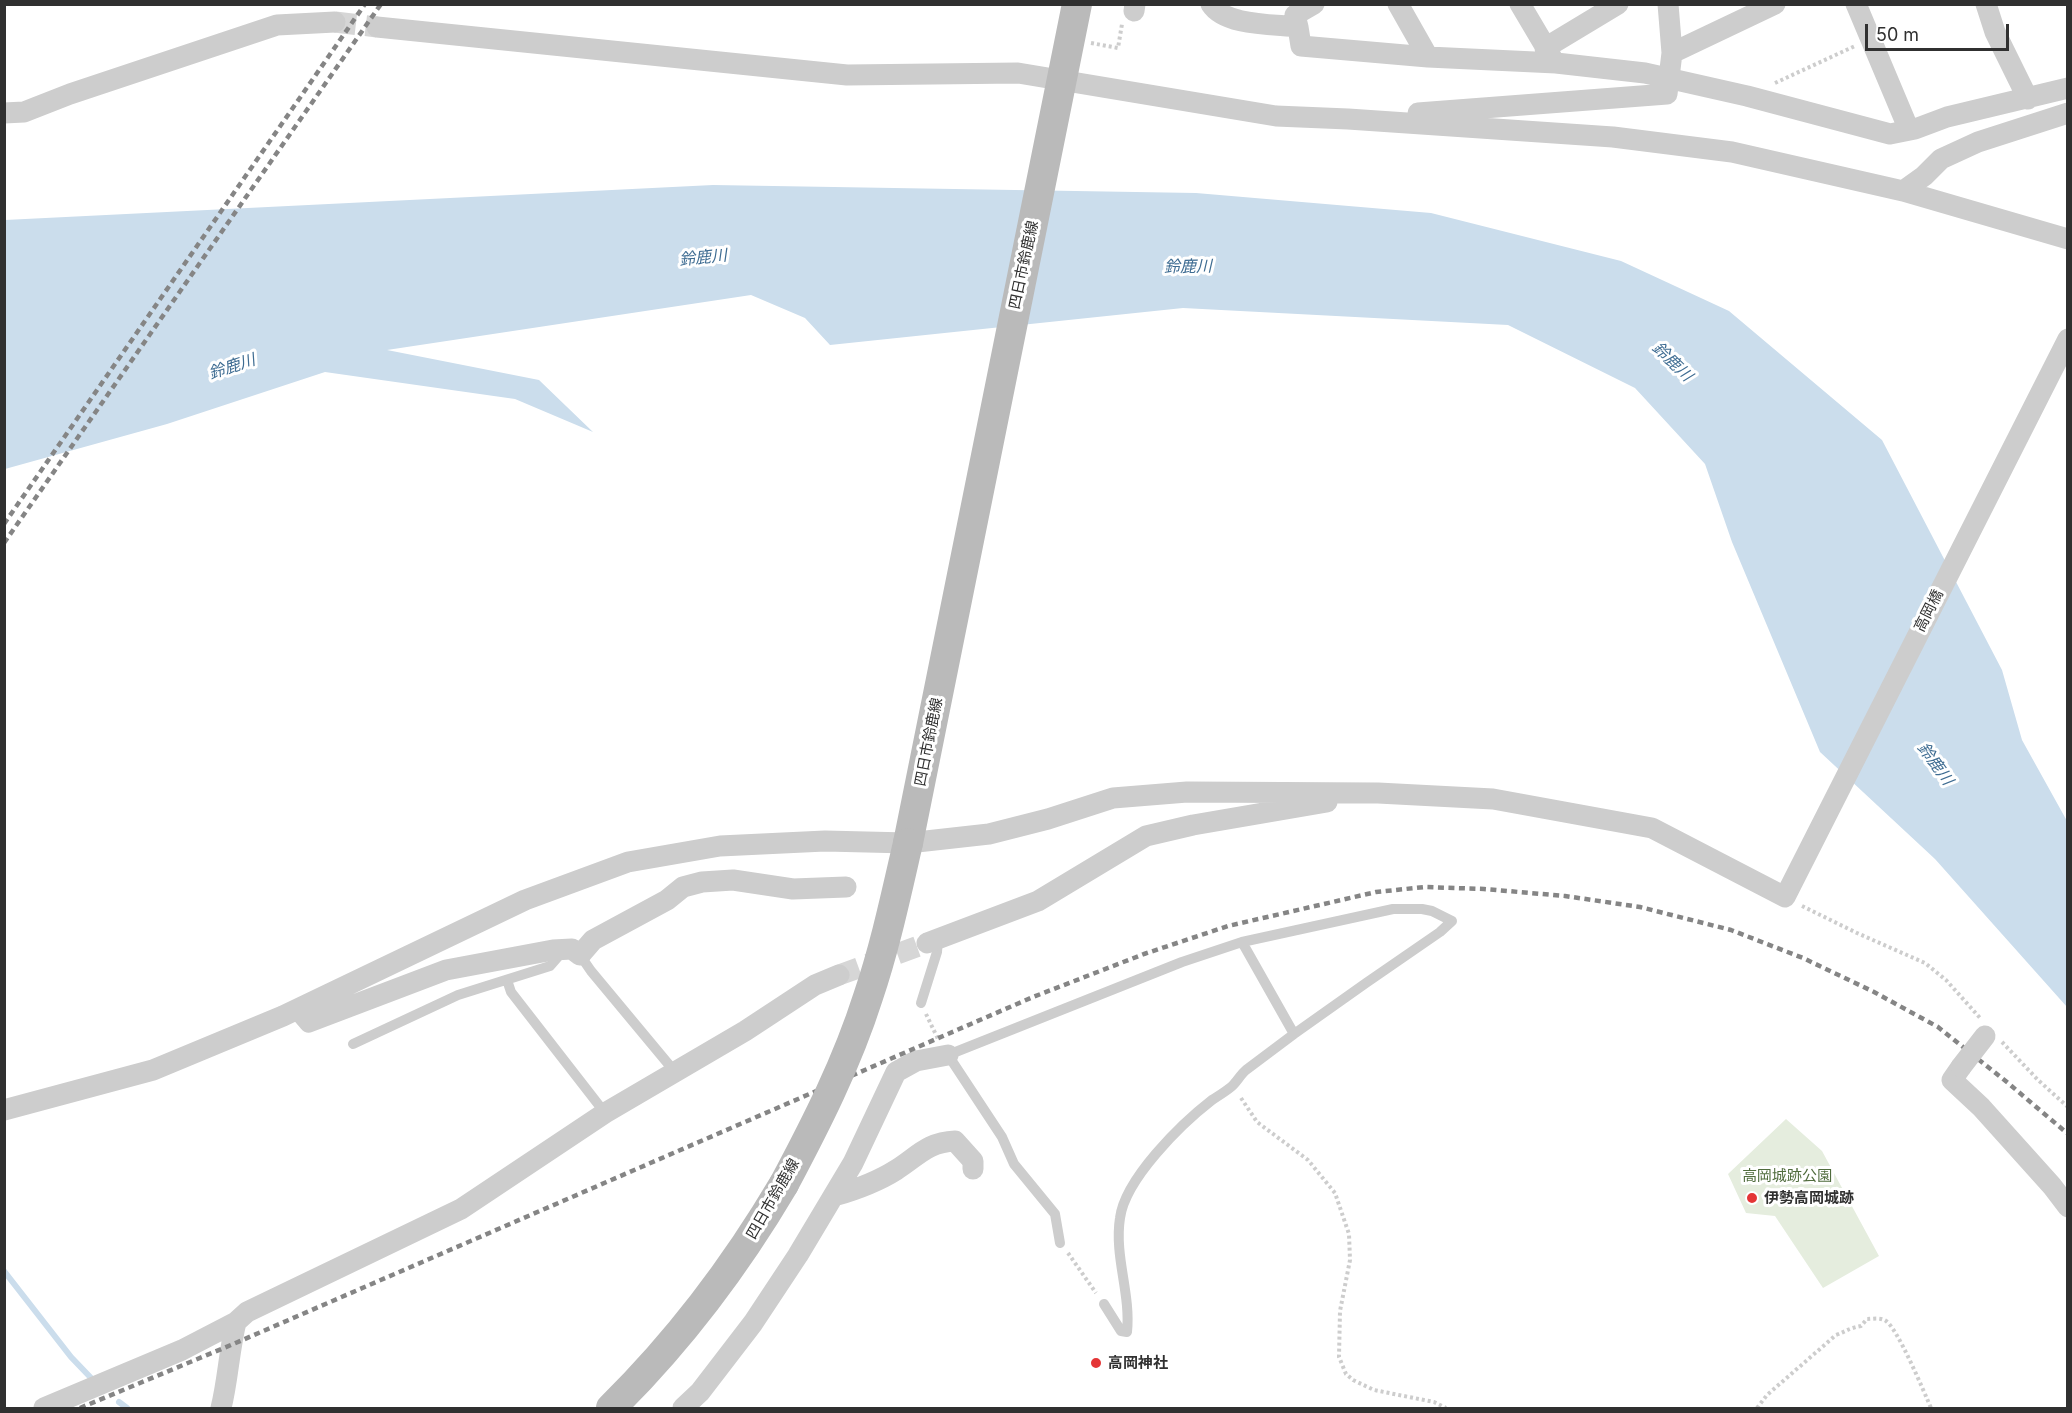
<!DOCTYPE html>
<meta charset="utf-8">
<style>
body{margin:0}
#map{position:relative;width:2072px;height:1413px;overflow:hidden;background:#fff;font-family:Inter,sans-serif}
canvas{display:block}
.frame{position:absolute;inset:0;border:6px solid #303030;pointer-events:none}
.scale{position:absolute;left:1865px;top:24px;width:144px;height:27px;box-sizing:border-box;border:3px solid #303030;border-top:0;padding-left:8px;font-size:18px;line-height:21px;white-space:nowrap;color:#303030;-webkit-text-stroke:4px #fff;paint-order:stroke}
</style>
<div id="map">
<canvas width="2072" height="1413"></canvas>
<div class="frame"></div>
<div class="scale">50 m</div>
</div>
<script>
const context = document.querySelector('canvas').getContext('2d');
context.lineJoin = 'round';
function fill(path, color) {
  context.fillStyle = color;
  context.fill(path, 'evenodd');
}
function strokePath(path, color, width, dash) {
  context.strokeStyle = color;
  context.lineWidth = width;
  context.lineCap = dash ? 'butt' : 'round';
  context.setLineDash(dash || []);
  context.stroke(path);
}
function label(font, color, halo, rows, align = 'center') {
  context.font = font + ' Inter,"Noto Sans JP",sans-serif';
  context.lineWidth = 6;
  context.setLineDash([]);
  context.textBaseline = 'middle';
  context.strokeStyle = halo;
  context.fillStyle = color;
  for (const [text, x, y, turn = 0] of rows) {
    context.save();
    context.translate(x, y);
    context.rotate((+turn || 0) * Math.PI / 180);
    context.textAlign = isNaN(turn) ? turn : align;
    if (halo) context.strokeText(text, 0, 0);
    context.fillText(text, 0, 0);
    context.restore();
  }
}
fill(new Path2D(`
 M 1786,1119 L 1822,1151 L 1879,1256 L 1823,1288 L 1775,1216 L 1746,1213 L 1728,1174 Z`), '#e5edde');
fill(new Path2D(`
 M 713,185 L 1196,193 L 1431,213 L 1621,261 L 1729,311 L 1882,440 L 2002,670 L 2022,740 L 2067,821 L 2067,1007 L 1935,859 L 1820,752 L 1732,542 L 1705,464 L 1635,388 L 1508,325 L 1183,308 L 830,345 L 805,318 L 751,295 L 387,350 L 539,380 L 593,432 L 515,399 L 325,372 L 167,424 L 5,469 L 5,220 Z`), '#cbddec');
strokePath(new Path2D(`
 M 4,1271 L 71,1357 L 93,1380
 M 119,1402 L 127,1408`), '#cbddec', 6);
strokePath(new Path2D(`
 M 335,22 L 377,27
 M 839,975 L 927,943`), '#d6d6d6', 21, [21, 10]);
strokePath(new Path2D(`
 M 1091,43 L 1118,48 L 1122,24
 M 1775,83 L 1855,46
 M 1802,906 L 1857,933 L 1925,963 L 1946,980 L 1981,1019
 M 926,1014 L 938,1039
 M 2002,1042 L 2038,1080 L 2068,1107
 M 1241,1098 L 1257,1122 L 1308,1160 L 1335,1193 L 1349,1234 L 1350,1260 L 1340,1311 L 1339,1357 L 1346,1374 L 1353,1380 L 1374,1390 L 1434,1402 L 1446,1408
 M 1068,1253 L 1096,1293
 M 1757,1408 L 1767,1395 L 1836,1335 C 1847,1331 1849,1328 1861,1326 L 1867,1319 C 1873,1319 1880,1317 1886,1321 C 1898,1329 1924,1392 1931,1408`), '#cdcdcd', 4, [3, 3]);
strokePath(new Path2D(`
 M 580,955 L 591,971 L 675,1072
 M 507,980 L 511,992 L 605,1113
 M 921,1003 L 937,952 L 938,939
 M 353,1044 L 458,995 L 550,966 L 564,950
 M 1060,1243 L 1055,1214 L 1014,1164 L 1002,1137 L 948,1055 L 1182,962 L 1242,942 L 1294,1034 L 1366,983 L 1440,932 L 1452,921 L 1432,911 L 1422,909 L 1393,909 L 1242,942
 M 1104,1304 L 1121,1331 L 1127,1332 C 1131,1294 1114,1256 1120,1218 C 1125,1179 1181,1124 1212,1100 C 1218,1096 1225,1092 1231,1087 C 1237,1082 1240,1075 1246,1070 C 1262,1058 1278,1046 1294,1034`), '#cdcdcd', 10);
strokePath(new Path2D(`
 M 1211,4 C 1225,26 1274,24 1298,27 L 1295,15 L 1314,4
 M 1398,4 L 1428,57
 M 1520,4 L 1552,58
 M 1856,4 L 1909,130
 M 1986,4 L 1995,32 L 2028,99
 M 1134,11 L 1135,4
 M 377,27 L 847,75 L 1018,73 L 1276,116 L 1348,119 L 1613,137 L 1732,152 L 1903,191 L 2068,239
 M 1298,27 L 1301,46 L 1428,57 L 1556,63 L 1645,73 L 1747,96 L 1890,134 L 1915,129 L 1947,117 L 2068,88
 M 1545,48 L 1618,4
 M 1672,53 L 1775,4
 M 4,113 L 24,112 L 70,94 L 277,25 L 335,22
 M 1418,113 L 1667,94 L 1672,53 L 1668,4
 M 1903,191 L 1924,176 L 1941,159 L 1978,142 L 2068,113
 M 927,943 L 1038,901 L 1146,836 L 1193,825 L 1327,802
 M 298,1009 L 309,1022 L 446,970 L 553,950 L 572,949 L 580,955 L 593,940 L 667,900 L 683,887 L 702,882 L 733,880 L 793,889 L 846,887
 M 1961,1067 L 1952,1080 L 1981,1107 L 2052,1186 L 2068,1207
 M 4,1110 L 153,1070 L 283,1016 L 525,900 L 628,862 L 720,846 L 825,841 L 908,843 L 989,834 L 1048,819 L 1113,798 L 1187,792 L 1378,793 L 1493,799 L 1652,828 L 1785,897 L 2068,339
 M 834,1196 C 855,1190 877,1182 896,1170 C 918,1156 928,1142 955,1141 L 973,1161 L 973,1169
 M 44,1408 L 182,1350 L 236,1322 L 247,1312 L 461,1209 L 605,1113 L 745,1031 L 815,985 L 839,975
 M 221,1408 C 228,1380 229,1351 236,1322
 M 683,1408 L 700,1392 L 753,1323 L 798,1255 L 853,1163 L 896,1072 L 916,1061 L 948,1055`), '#cdcdcd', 21);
strokePath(new Path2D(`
 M 908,843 L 1077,4
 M 611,1408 C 679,1341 735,1267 784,1184`), '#bababa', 30);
strokePath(new Path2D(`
 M 4,524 L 365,4
 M 4,543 L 381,4
 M 80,1408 L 231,1345 L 1033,997 L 1144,954 L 1228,926 L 1376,892 L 1425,887 L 1484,889 L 1565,896 L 1640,907 L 1731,930 L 1803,958 L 1874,992 L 1938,1027 L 2008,1083 L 2068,1134`), '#858585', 4.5, [6, 4.5]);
strokePath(new Path2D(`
 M 1961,1067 L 1985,1036`), '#cdcdcd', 21);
strokePath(new Path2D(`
 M 784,1184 C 816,1124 847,1063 868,997 C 885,947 896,895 908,843`), '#bababa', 30);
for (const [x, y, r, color] of [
 [1752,1198,6,"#e43536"],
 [1096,1363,6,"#e43536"]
]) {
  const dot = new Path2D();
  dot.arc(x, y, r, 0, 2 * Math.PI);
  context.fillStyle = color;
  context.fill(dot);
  strokePath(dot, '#fff', 2);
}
label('15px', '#303030', '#fff', [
 ["四日市鈴鹿線",1024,265,-78],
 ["高岡橋",1929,611,-63],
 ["四日市鈴鹿線",929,742,-79],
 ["四日市鈴鹿線",773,1199,-60]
]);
label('15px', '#506c3d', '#fff', [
 ["高岡城跡公園",1787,1176]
]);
label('bold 15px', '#303030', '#fff', [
 ["伊勢高岡城跡",1764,1198],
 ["高岡神社",1108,1363]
], 'left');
label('italic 16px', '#3e6c92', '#fff', [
 ["鈴鹿川",703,258,-6],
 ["鈴鹿川",1188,267,-1],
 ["鈴鹿川",1672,362,44],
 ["鈴鹿川",232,367,-18],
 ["鈴鹿川",1935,764,54]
]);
</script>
